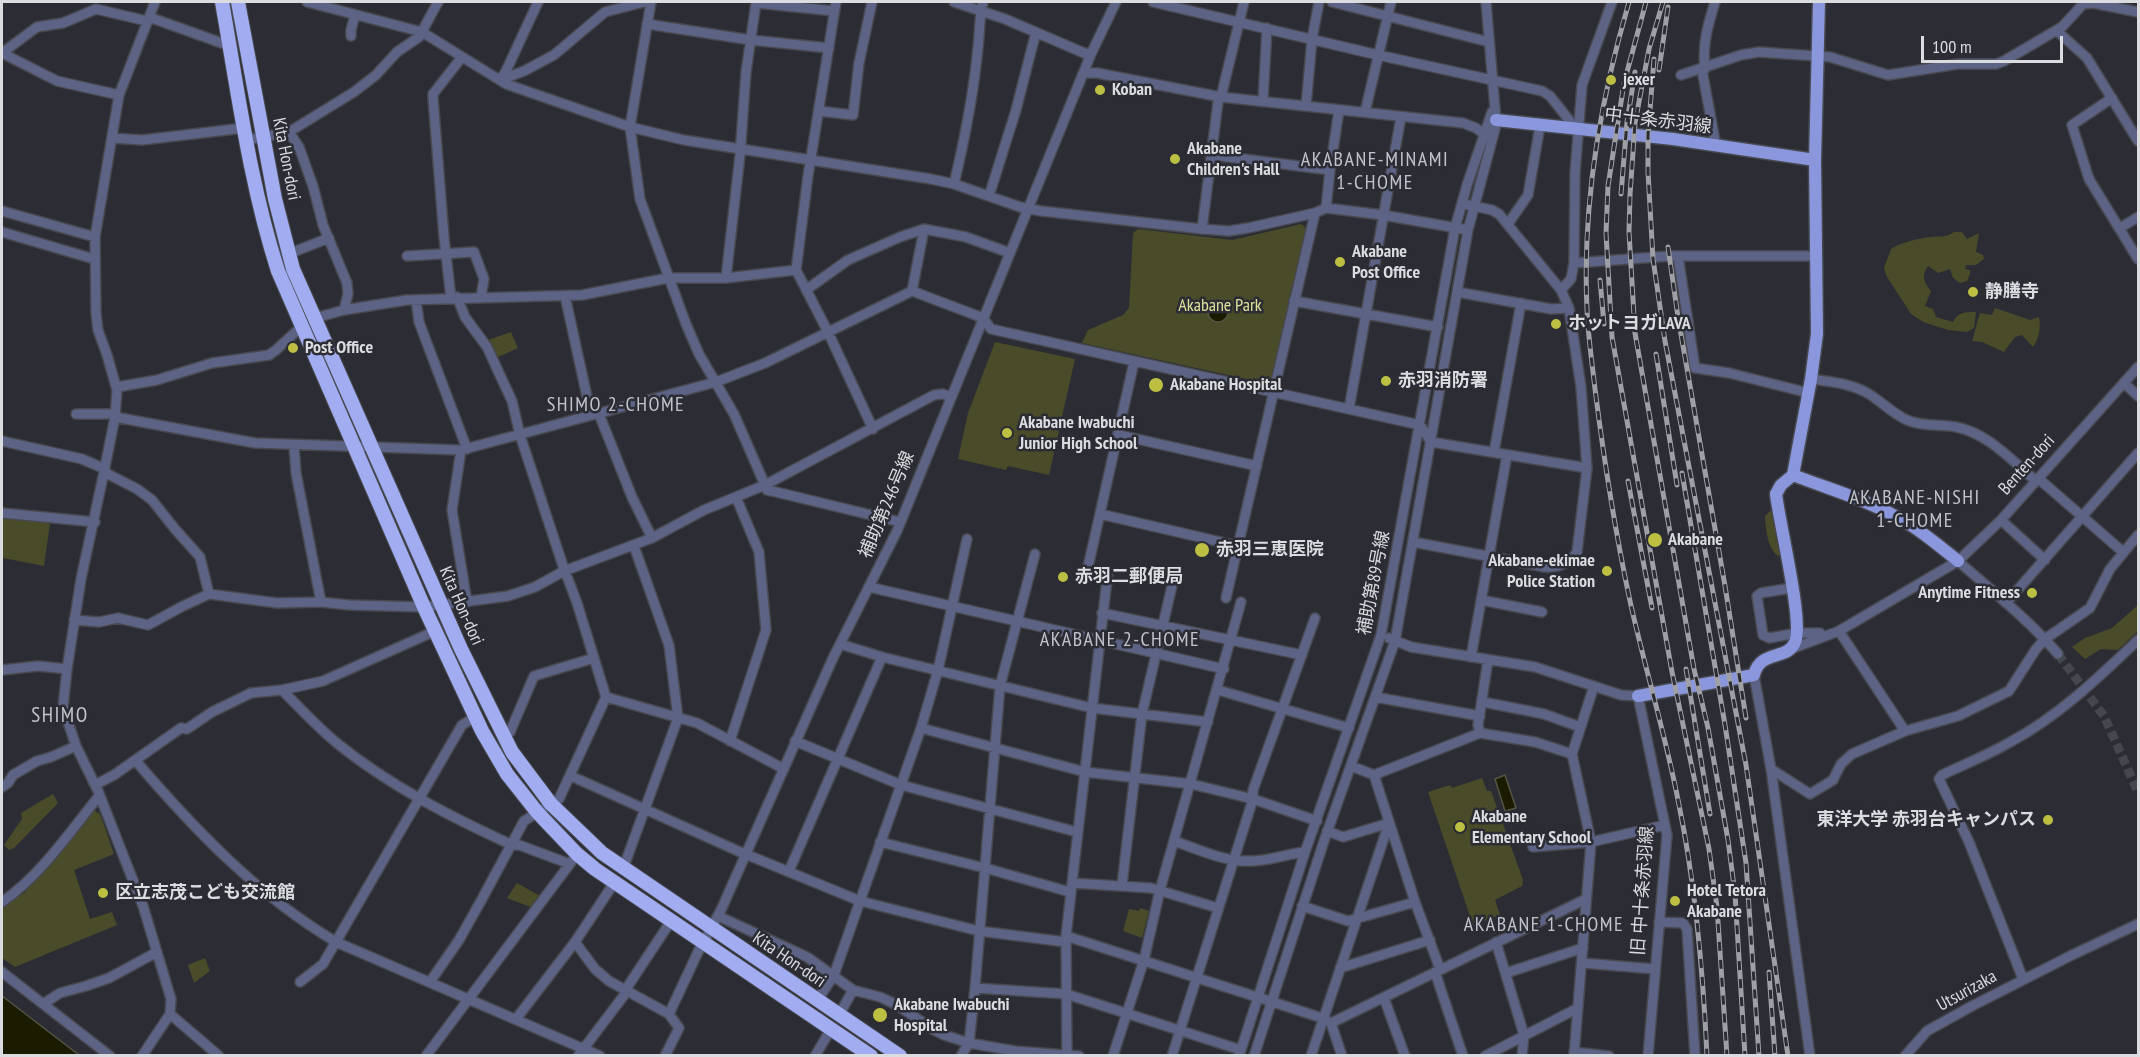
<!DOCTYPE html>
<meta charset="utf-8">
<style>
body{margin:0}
#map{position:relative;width:2140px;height:1057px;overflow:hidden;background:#2c2d34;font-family:"PT Sans Narrow",sans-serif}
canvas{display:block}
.frame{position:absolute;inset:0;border:3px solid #dbdce0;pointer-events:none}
.scale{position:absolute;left:1921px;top:36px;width:142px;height:27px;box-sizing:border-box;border:3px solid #dbdce0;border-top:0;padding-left:8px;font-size:18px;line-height:21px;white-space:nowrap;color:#dbdce0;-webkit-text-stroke:4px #2c2d34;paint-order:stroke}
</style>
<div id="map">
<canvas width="2140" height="1057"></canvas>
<div class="frame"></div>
<div class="scale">100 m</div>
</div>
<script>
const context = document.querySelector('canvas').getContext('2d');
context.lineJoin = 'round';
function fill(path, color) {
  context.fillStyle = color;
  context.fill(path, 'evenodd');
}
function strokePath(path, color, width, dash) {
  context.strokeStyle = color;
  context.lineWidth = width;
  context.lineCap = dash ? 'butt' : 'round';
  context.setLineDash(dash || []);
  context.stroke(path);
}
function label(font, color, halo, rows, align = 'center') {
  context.font = font + ' "PT Sans Narrow","Noto Sans JP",sans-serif';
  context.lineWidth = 5;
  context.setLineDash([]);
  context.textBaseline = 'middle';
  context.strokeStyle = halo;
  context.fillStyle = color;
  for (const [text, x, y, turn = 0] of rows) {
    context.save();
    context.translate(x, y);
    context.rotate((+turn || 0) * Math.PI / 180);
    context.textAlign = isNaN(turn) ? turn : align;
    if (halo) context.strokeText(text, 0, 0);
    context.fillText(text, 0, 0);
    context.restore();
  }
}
fill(new Path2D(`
 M 1301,224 L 1307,229 L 1272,381 L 1269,384 L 1082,343 L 1088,330 L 1123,315 L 1129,308 L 1133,233 L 1138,229 L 1232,240 Z
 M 1954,232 L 1962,232 L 1967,239 L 1979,233 L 1976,252 L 1983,255 L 1984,259 L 1976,265 L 1966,265 L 1965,269 L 1970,270 L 1970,274 L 1967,281 L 1960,283 L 1953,278 L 1950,269 L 1938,273 L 1928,266 C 1921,276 1924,283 1931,291 L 1925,306 L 1933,309 L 1936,317 L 1953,322 C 1958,312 1965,312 1976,312 L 1974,328 L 1967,332 L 1948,330 L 1923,322 L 1911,314 L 1887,277 L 1884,268 L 1891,249 C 1902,242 1917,239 1930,237 C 1940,236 1946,238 1954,232 Z
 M 1995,308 L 2030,320 L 2039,317 C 2041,328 2039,338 2033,347 L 2022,335 L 2015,337 L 2004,352 L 1982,342 L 1972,341 L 1980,313 L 1992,315 Z
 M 511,332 L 518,348 L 496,358 L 488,340 Z
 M 995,342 L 1075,359 L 1049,475 L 1008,466 L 1006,470 L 958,459 L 968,413 Z
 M 1771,510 L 1774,512 L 1781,553 L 1778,556 C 1767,548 1766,529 1765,516 Z
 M 2,517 L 50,523 L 44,566 L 3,558 Z
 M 2138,605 L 2138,631 L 2118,650 L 2101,649 L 2085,659 L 2072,647 L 2085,638 L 2112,628 Z
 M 1482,778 L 1487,791 L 1491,791 L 1523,880 L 1522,886 L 1495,900 L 1500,915 L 1473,925 L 1428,792 L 1450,785 L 1452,788 Z
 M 53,794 L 58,803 L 14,848 L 9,850 L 4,845 L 22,819 L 21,813 Z
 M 92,809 L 100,814 L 114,854 L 74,870 L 90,919 L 112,912 L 117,925 L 15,967 L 2,958 L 2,906 L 24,893 L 81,827 Z
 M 517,883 L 542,897 L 533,908 L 507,898 Z
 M 1140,908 L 1149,911 L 1142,938 L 1123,931 L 1129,909 L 1139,911 Z
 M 205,958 L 210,971 L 194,983 L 188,965 Z`), '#4a4b29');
const water = new Path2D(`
 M1208 312a10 10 0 1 1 20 0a10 10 0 1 1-20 0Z
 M 1505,775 L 1516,808 L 1505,811 L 1495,779 Z
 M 2,996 L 79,1055 L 2,1055 Z`);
fill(water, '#1b1b00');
strokePath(water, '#555543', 1.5);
strokePath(new Path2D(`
 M 2058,654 L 2104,716 L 2138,792`), '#46474e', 9, [9, 4.5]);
const minor = new Path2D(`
 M 307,2 L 422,32 L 506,84 L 630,127 L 684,140 L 931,179 L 954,184 L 1020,207 L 1041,211 L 1202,229 L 1229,231 L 1248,228 L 1315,213 L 1326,208 L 1383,215 L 1468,230
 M 651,2 L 630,127 L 640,199 L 686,324 L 699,354 L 734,414 L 765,485 L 934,395 L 943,394 L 951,397
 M 836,2 L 808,176 L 796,270 L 828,332 L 873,429
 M 954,2 L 1005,19 L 1084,53 L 1091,54
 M 1153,2 L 1378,55 L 1542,91 L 1550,96 L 1577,130
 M 1332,2 L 1489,42
 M 2084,4 L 2093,3 L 2138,12
 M 149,17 L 230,46
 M 647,24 L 751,40 L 829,48
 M 2057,31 L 2087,58 L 2138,141
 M 351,36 L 351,30 L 355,15
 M 2,53 L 37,27 L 63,23 L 96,9 L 147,21
 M 2,53 L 57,81 L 119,95
 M 1705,69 C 1702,44 1708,25 1715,2
 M 1702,70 L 1716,146
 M 1085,73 L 1097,73 L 1221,97 L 1463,123 L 1476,128 L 1485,135
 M 1681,75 L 1741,55 L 1759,52 L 1830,57 L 1888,75 L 1958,64 L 1996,64 L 2004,61 L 2062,27 L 2085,2
 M 500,80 L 524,71 L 554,55 L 605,12 L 644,2
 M 500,80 L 506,71 L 538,2
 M 2112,98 L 2072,125 L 2089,179 L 2138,259
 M 1263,101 L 1267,28
 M 1306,106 L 1312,39 L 1319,2
 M 819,111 L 853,115 L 859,63 L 872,2
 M 1365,112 L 1391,2
 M 289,132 L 299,147 L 313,186 L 323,225 L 347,283 L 348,294 L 344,310
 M 112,138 L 142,140 L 244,128
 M 246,140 L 289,132 L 354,92 L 376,75 L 397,52 L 419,37 L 438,2
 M 1212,155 L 1330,170 L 1339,110
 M 954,184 C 964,142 974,90 978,47 C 980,31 979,17 983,2
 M 989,196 L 1016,110 L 1036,32
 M 1326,208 L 1330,170
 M 2,211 L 95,237
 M 1508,224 L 1528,195 L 1540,126
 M 2120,228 L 2138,217
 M 1202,229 L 1218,102 L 1221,97 L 1244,2
 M 2,232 L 94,259
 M 288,254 L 329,238
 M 407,256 L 474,252 L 484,279 L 481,297
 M 1678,256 L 1695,368 L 1729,373 L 1809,393
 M 1574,263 L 1671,256 L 1817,256
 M 726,278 L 740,155 L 746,72 L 756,3 L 834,11
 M 806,290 L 848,260 L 900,237 L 924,229 L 966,237 L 1010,253
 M 1561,290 L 1571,279 L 1574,263 L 1575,173 L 1582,85 L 1612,2
 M 912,291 L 924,229
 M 1457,292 L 1551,309 L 1569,308
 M 565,296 L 591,415
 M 451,298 L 444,237 L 433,98 L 433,94 L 462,57
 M 416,300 L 419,322 L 467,449
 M 1294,301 L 1438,327
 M 315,318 L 344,310 L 407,300 L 582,295 L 668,278 L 726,278 L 796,270
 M 1811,379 C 1831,382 1851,383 1869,394 C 1882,402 1893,414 1907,420 C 1922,427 1940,424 1956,427 C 1988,433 2012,461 2036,481
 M 2124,383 L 2138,396
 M 117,387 L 157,380 L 212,363 L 269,355 L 276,350 L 301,327
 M 1349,409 L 1401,117
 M 76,414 L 115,414
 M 599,414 L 632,497 L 652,538
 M 115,417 L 255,443 L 461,450 L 716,382 L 765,363 L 912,291 L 983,318 L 991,329 L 1420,425 L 1431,442 L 1587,468
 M 1119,435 L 1257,466
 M 2,441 L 82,459 L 105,469
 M 294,446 L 296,473 L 321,602
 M 461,450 L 452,510 L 467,602
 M 1494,452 L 1521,303
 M 104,472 L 137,489 L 152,500 L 175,529 L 200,557 L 209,594 L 277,603 L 321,602 L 349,605 L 424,607 L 508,596 L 535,587 L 564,571 L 652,538 L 704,510 L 765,485 L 767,490 L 776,492 L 900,522
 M 2039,479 L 2123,552
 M 2,513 L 95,522
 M 1100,514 L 1238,546
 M 2001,520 L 2045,560
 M 1413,542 L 1545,567 C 1559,568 1569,564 1577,552 L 1587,468 L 1581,387 L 1569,308 L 1561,290 L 1499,214 L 1492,210 L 1468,205
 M 1958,561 C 1992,591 2028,619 2058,654
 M 1088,567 L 1134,362
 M 869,587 L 1224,669
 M 1791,588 L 1761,593 L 1757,596 L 1763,635 L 1769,638 L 1798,633 L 1820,633
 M 1226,598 L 1315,213
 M 1481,600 L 1542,612
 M 2006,603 L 2138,453
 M 1102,613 L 1302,655
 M 74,620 L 99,622 L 118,618 L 148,625 L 183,606 L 209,594
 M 1839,631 L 1905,731
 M 1389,638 L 1411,647 L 1535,667 L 1621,695 L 1638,696 L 1667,835 L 1648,1056
 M 840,644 L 882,657 L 1092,708 L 1208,722
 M 1791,649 L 1839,631 L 1958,561 L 2001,520 L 2138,367
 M 1471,657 L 1507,455
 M 2,670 L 38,666 L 67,669
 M 1754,675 L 1771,769 L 1810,1056
 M 282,690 C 300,708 318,728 338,744 C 390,786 451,817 512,845 L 519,845 L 570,864
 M 1218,690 L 1349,728
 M 606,697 L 697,723 L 784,769
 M 1375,697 L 1480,716
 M 1483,702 L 1544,714 L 1580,727
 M 921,728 L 1085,772 L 1191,784 L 1253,799 L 1317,821
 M 1480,733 L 1478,725 L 1488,660
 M 503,736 L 510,732 L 534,676 L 594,658
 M 730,741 L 766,630 L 759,552 L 736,497
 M 795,741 L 901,785 L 1077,832
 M 135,760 C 194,829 257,895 336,942 L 600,1056
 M 1351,766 L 1374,775 L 1480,733 L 1535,742 L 1572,754
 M 1771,769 L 1810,794 L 1833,780 L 1841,764 L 1852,754 L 1905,731 L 1958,716 L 2009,691 L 2036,649 L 2045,639 L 2090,608 L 2110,569 L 2138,535
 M 1374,775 L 1415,902 L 1440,969
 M 571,776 L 738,851 L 860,901 L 979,931 L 1066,942
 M 95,785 L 114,775 L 181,728 L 187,729 L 212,712 L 251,693 L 282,690 L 323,681 L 435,631
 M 2,787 L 8,783 L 13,775 L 37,761 L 51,757 L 76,746
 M 1327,831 L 1343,837 L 1389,823
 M 1174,841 C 1198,849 1224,862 1250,861 C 1269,861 1286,854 1305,852
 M 880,842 L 985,868 L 1070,892
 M 1533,847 L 1591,842 L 1665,825
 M 623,869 L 678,718 L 669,645 L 634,546
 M 789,871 L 882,657
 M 1072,883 L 1151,888 L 1218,908
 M 1122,885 L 1142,714 L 1172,586
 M 2,902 C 41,875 69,833 99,796
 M 1302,906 L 1348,921 L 1415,902
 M 718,916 L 807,957 L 853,990 L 880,997 L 897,1005 L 934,1030 L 944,1035 L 969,1043 L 1015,1051 L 1079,1056
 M 1659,922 L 1683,923 L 1687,929 L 1695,1056
 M 1066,936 L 1282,1005 L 1322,1018 L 1331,1023 L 1586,899
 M 575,942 L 595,969 L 609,981 L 669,1014
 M 1496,942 L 1524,1035 L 1522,1056
 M 1582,963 L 1655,969
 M 1340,968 L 1430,940
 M 2,972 L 110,1056
 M 1435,972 L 1463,1056
 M 1506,973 L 1583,948
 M 2023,979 L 1969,842 L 1939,779 L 1942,775 C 1965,764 1990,754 2012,741 C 2059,716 2100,676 2138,640
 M 300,982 L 323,964 L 462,725 L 475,717
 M 430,982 L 459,940 L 482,899 L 524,821 L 559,799 L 606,697 L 577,603 L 562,563 L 520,435 L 512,401 L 487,347 L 465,317 L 457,297
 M 975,988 L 1066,994 L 1241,1050
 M 1384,998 L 1405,1056
 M 817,1001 L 834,975 L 921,728 L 938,670 L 967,539
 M 43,1004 L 60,993 L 86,986 L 109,978 L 157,952
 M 170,1014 L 219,1056
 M 839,1015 L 853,990
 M 516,1019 L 575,942 L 614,883
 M 1331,1023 L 1342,1056
 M 1574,1052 L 1609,1056
 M 142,1056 L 170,1014 L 171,999 L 143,906 L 98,791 L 76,746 L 63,707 L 67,669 L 81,579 L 104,472 L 115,417 L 117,390 L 107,355 L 98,330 L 96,313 L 95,237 L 119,95 L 155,2
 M 426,1056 L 572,861
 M 578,1056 L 625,994 L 626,989 L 671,921
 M 665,1056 L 679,1028 L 669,1014 L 698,952 L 721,910 L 833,658 L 897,531 L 1091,54 L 1116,2
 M 815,1056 L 831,1029
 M 961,1056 L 969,1043 L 975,988 L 1000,686 L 1035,554
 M 1067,1056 L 1066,936 L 1108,571
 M 1113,1056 L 1144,960 L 1160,890 L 1241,602
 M 1172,1056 L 1253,799 L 1253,790 L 1315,618
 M 1239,1056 L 1305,852 L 1381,635 L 1455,228 L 1467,185 L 1492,112
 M 1254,1056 L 1324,841 L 1395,641 L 1468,230 L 1495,129 L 1496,120 L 1486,2
 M 1311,1056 L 1389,823
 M 1485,1056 L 1578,1008
 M 1574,1056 L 1591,842 L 1572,754 L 1594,686
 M 1905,1056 L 1927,1031 L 1972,1006 L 2072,955 L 2138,924`);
const major = new Path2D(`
 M 1496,120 L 1673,139 L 1815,160
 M 1793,475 C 1826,488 1862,498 1893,515 C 1917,527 1937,544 1958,561
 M 1638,696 L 1754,675 C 1760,649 1788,661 1795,642 C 1804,623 1779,522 1776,494 L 1781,485 L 1793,475 L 1811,379 L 1817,334 L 1815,160 L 1819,2`);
const highway = new Path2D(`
 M 222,2 C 238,92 250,184 278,271 L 424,607 L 482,731 L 507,774 L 537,812 L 577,854 L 595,869 L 871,1056
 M 238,2 L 275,199 L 293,269 L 461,649 L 512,752 L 551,804 L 602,853 L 900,1056`);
strokePath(minor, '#484950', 12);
strokePath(major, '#484950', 15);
strokePath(highway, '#484950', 16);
strokePath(minor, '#5d6385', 9);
strokePath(major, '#8b97dd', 12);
strokePath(highway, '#a1adf0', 14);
const rail = new Path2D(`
 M 1629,2 C 1600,101 1582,205 1587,309 C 1588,336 1592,362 1595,389 C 1604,460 1615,531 1630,601 C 1645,669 1666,736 1679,805 C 1696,887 1703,972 1707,1056
 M 1646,2 L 1624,83 L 1608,186 L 1606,233 L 1612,337 L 1672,672 L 1709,849 L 1717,907 L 1727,1056
 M 1663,2 L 1649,49 L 1635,123 L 1630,195 L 1629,232 L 1635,333 L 1694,669 L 1708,728 L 1728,840 L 1735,894 L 1745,1056
 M 1654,59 L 1648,135 L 1648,172 L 1653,259 L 1665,341 L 1746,765 L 1788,1056
 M 1659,70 L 1668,7
 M 1621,194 L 1627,122 L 1635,72
 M 1668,247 L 1678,317 L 1725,586 L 1746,718
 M 1600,280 L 1604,324
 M 1656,354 L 1677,485
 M 1682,473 L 1725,725 L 1746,863 L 1759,1056
 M 1628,481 L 1652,608
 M 1686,669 L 1710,814
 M 1769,972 L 1775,1056`);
strokePath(rail, '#9fa0a5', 5);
strokePath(rail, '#2c2d34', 3, [9]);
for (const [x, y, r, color] of [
 [1611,80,6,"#bdbf43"],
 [1100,90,6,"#bdbf43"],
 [1175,159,6,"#bdbf43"],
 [1340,262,6,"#bdbf43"],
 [1973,292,6,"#bdbf43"],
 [1556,324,6,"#bdbf43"],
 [293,348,6,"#bdbf43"],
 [1386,381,6,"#bdbf43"],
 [1156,385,8,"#bdbf43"],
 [1007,433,6,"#bdbf43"],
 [1655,540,8,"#bdbf43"],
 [1202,550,8,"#bdbf43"],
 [1607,571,6,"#bdbf43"],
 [1063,577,6,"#bdbf43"],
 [2032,593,6,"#bdbf43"],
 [2048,820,6,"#bdbf43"],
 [1460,827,6,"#bdbf43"],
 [103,893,6,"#bdbf43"],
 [1675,901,6,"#bdbf43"],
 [880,1015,8,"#bdbf43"]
]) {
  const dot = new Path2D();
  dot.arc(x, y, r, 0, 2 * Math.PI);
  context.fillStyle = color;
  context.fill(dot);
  strokePath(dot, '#2c2d34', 2);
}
label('bold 18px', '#dbdce0', '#2c2d34', [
 ["jexer",1623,80],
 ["Koban",1112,90],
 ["Akabane",1187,149],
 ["Children's Hall",1187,170],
 ["Akabane",1352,252],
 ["Post Office",1352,273],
 ["静膳寺",1985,292],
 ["ホットヨガLAVA",1568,324],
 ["Post Office",305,348],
 ["赤羽消防署",1398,381],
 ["Akabane Hospital",1170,385],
 ["Akabane Iwabuchi",1019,423],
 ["Junior High School",1019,444],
 ["Akabane",1668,540],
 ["赤羽三恵医院",1216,550],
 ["Akabane-ekimae",1595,561,"right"],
 ["Police Station",1595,582,"right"],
 ["赤羽二郵便局",1075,577],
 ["Anytime Fitness",2020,593,"right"],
 ["Akabane",1472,817],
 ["Elementary School",1472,838],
 ["東洋大学 赤羽台キャンパス",2036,820,"right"],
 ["Hotel Tetora",1687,891],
 ["Akabane",1687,912],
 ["区立志茂こども交流館",115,893],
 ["Akabane Iwabuchi",894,1005],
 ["Hospital",894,1026]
], 'left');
label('18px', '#dbdce0', '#2c2d34', [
 ["中十条赤羽線",1658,121,7],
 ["Kita Hon-dori",286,159,79],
 ["Benten-dori",2027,465,-48],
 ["補助第246号線",887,505,-67],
 ["補助第89号線",1374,583,-79],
 ["Kita Hon-dori",461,606,66],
 ["旧 中十条赤羽線",1643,891,-86],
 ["Kita Hon-dori",789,960,34],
 ["Utsurizaka",1967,991,-29]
]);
label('18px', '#e0e29b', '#2c2d34', [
 ["Akabane Park",1220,306]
]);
context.letterSpacing = '1.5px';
label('20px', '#c1c3cc', '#2c2d34', [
 ["AKABANE-MINAMI",1375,160],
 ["1-CHOME",1375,183],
 ["SHIMO 2-CHOME",616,405],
 ["AKABANE-NISHI",1915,498],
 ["1-CHOME",1915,521],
 ["AKABANE 2-CHOME",1120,640],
 ["AKABANE 1-CHOME",1544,925]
]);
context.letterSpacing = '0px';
context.letterSpacing = '1.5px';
label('21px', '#c1c3cc', '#2c2d34', [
 ["SHIMO",60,716]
]);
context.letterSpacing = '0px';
</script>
